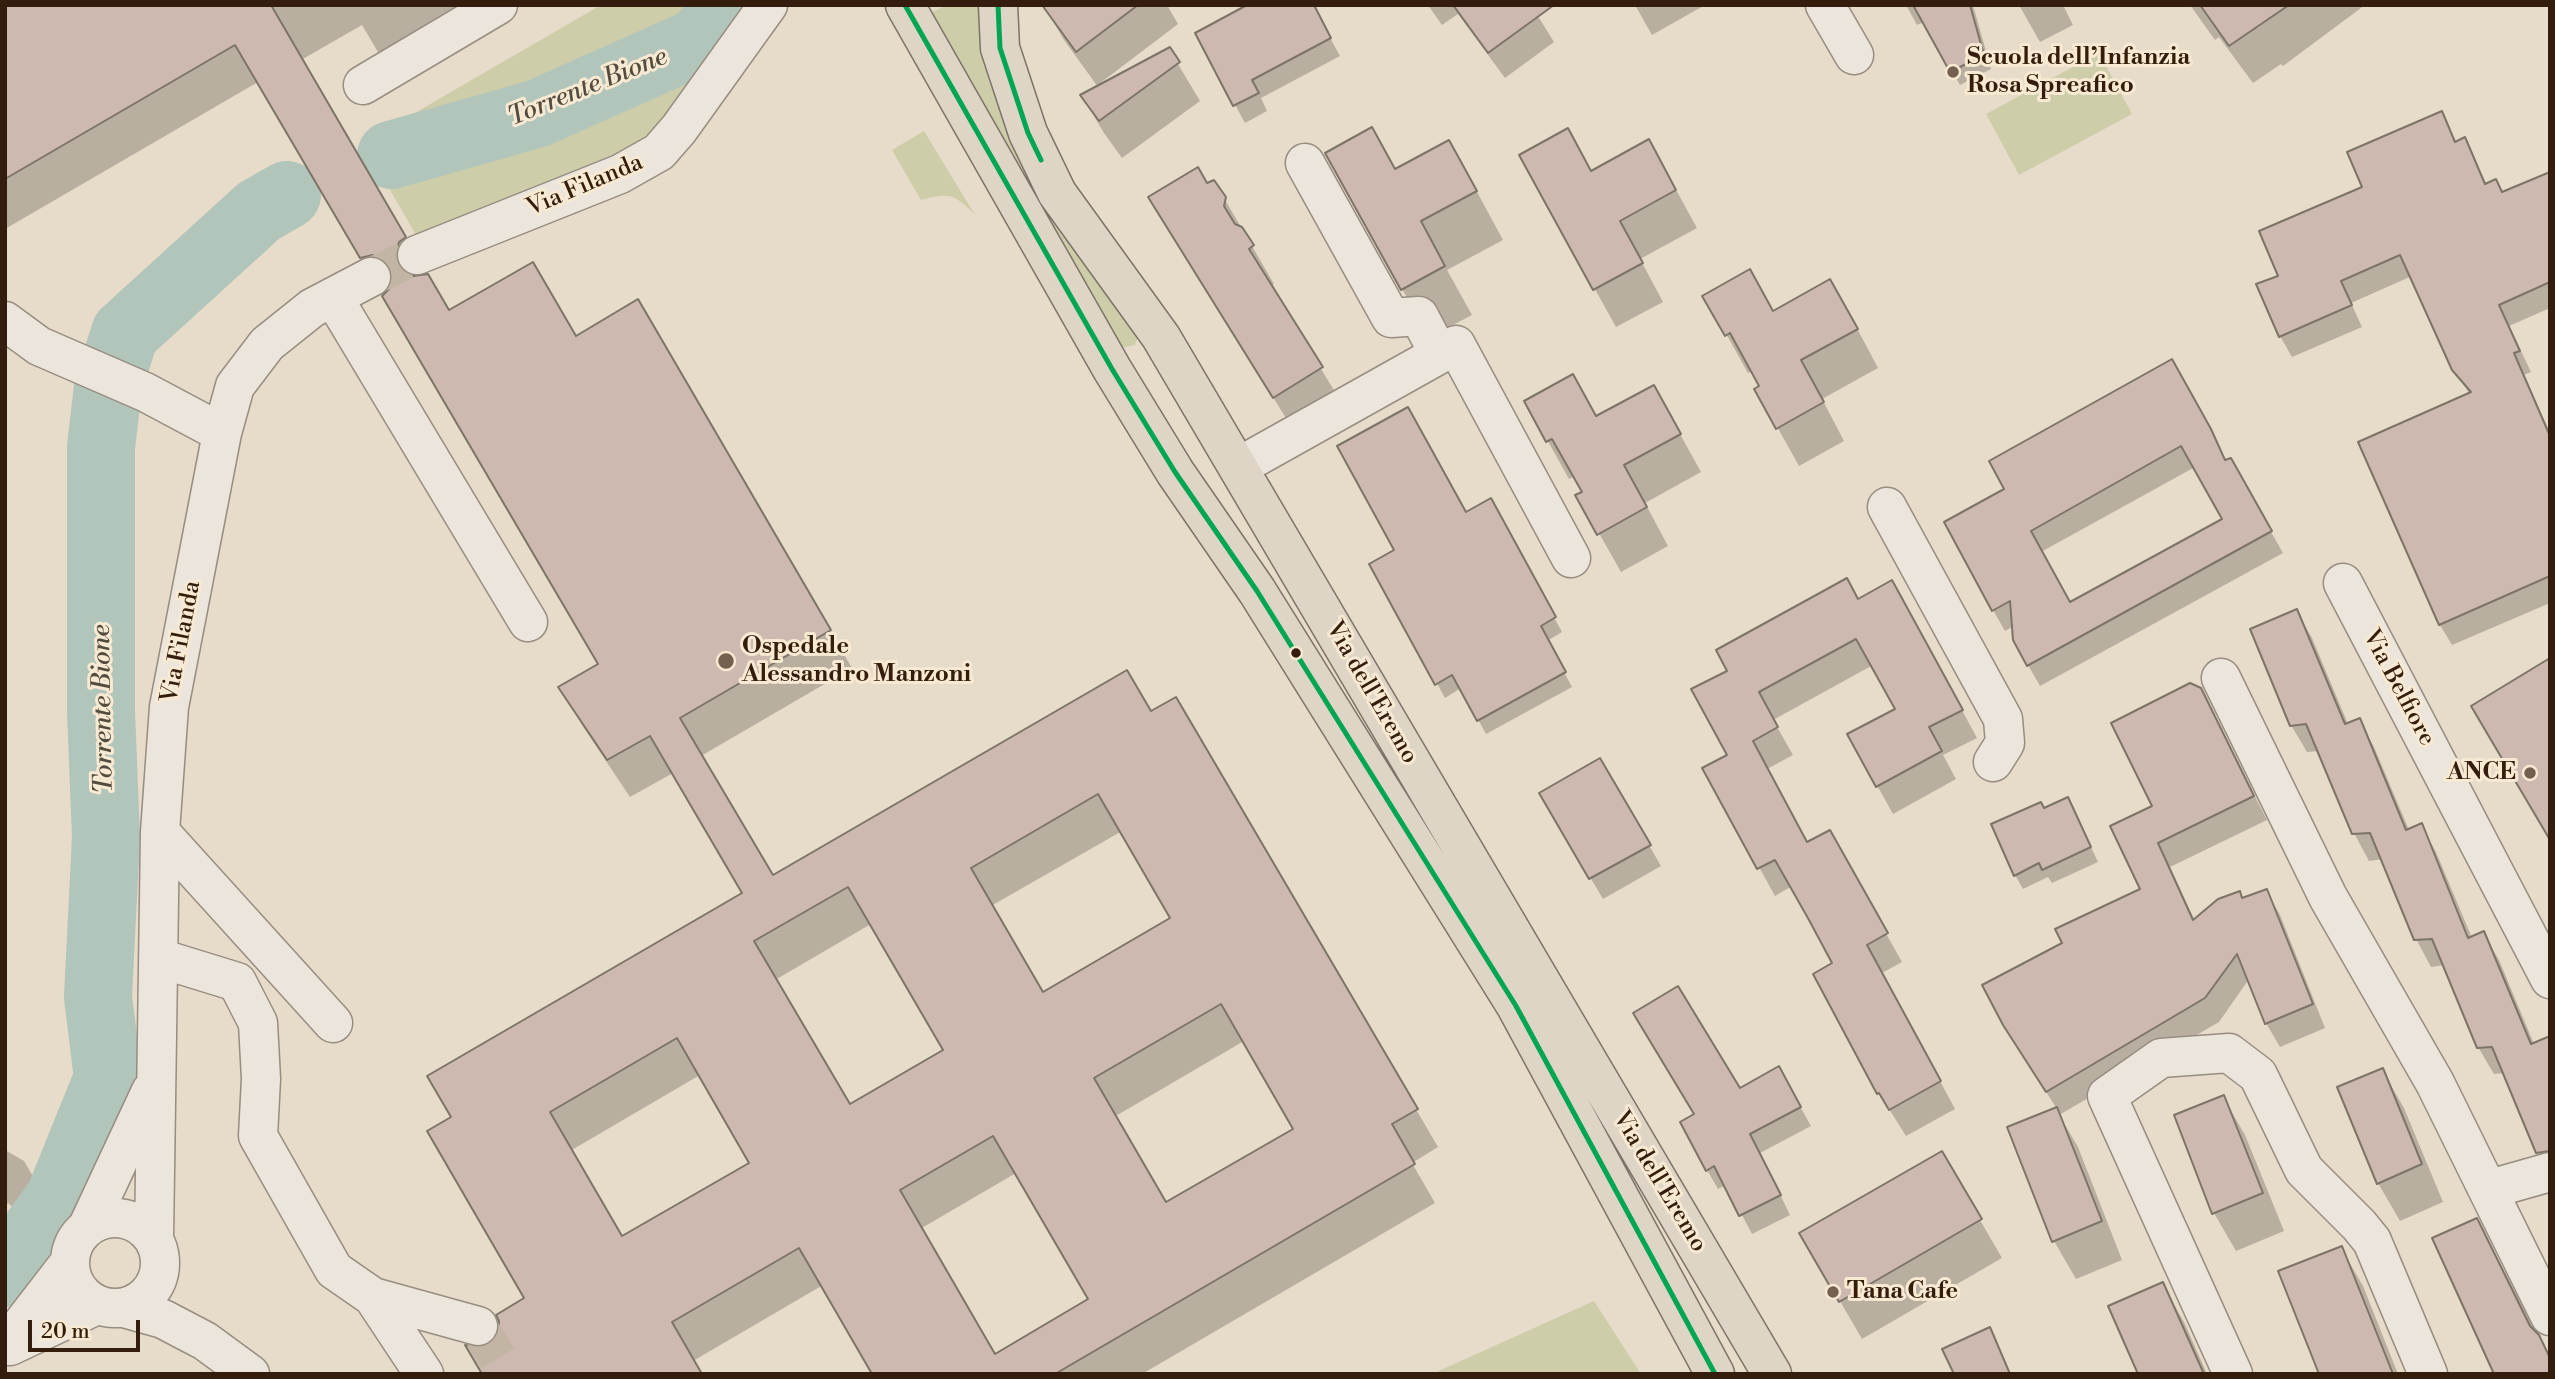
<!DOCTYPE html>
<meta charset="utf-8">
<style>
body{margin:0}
#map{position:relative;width:2555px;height:1379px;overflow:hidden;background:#e7dbc9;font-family:"Libre Bodoni",serif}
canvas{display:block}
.frame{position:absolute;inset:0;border:7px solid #341d0c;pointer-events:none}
.scale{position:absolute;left:28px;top:1320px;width:112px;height:32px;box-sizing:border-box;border:4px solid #341d0c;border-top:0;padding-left:9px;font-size:21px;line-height:24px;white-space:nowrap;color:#341d0c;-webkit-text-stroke:5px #f8e9d3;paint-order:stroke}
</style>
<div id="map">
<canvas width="2555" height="1379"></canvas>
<div class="frame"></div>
<div class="scale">20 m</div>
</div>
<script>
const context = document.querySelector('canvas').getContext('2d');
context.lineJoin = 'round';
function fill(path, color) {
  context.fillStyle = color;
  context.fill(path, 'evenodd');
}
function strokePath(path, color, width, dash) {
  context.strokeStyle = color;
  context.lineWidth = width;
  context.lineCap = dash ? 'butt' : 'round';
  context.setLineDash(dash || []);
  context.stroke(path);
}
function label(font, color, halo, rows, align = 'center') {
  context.font = font + ' "Libre Bodoni",serif';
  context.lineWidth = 6;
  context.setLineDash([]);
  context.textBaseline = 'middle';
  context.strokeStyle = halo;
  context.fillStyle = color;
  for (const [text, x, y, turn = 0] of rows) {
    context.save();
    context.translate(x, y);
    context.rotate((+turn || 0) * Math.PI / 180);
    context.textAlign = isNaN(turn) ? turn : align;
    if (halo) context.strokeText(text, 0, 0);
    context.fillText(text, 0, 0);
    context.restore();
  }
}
fill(new Path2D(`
 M 601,5 L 754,5 L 636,157 L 416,235 L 363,143 Z
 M 947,5 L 982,5 L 1140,331 L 1135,345 L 1120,348 L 928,14 Z
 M 2099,53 L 2132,114 L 2019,175 L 1986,114 Z
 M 924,131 L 975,215 C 955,194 949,192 921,200 L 892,150 Z
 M 1594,1301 L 1641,1374 L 1432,1374 Z`), '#cecdaa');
fill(new Path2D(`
 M 5,5 L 509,5 L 391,74 L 362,25 L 301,60 L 449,312 L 575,338 L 637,302 L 852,668 L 701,756 L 772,877 L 1151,714 L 1176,699 L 1438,1147 L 1412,1163 L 1435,1203 L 1142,1374 L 874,1374 L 823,1285 L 693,1361 L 483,1349 L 494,1343 L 526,1299 L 454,1118 L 744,893 L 673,773 L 630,797 L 582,725 L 560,687 L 600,665 L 258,82 L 5,229 ZM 1122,831 L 1173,919 L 1043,995 L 991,906 ZM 871,924 L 945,1051 L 849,1107 L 775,980 ZM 1244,1041 L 1295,1130 L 1166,1205 L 1114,1117 ZM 700,1075 L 751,1163 L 622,1239 L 570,1151 ZM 1016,1173 L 1091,1300 L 994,1356 L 920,1229 Z
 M 1167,5 L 1178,24 L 1099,84 L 1100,86 L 1169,49 L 1200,101 L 1122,158 L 1104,133 L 1082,96 L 1098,87 L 1064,40 L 1044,6 Z
 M 1246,5 L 1312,5 L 1340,56 L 1261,98 L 1267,111 L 1245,123 L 1197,34 L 1247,7 Z
 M 1428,5 L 1531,5 L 1554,42 L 1505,78 L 1458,14 L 1442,25 Z
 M 1635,5 L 1705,5 L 1652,35 Z
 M 1906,5 L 1973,5 L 1991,69 L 1960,85 L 1924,22 L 1917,25 Z
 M 2019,5 L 2063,5 L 2073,25 L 2040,42 Z
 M 2190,5 L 2365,5 L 2283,66 L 2281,64 L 2253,83 L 2219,37 L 2215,40 Z
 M 2441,113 L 2457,143 L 2465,140 L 2487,185 L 2503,194 L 2550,174 L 2550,308 L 2509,326 L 2531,372 L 2524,375 L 2550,433 L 2550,603 L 2452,645 L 2440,625 L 2470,395 L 2454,369 L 2412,276 L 2351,303 L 2362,327 L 2292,357 L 2280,336 L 2281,277 L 2364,188 Z
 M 1521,156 L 1591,172 L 1670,179 L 1697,228 L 1640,259 L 1663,302 L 1616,327 Z
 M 1395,171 L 1476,190 L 1503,240 L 1447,270 L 1472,315 L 1430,337 L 1402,289 Z
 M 1206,185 L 1224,198 L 1274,284 L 1271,287 L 1343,405 L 1296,434 L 1172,236 Z
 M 1705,296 L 1773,313 L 1852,319 L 1878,368 L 1822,399 L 1844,441 L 1799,466 L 1756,389 L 1761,387 L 1752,371 L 1748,373 Z
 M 2171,361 L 2226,462 L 2230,460 L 2283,553 L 2040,686 L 2028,665 L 2014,626 L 2005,631 L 1993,610 L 2006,490 ZM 2195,467 L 2224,520 L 2070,604 L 2041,552 Z
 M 1526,402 L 1596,418 L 1675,425 L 1701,472 L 1645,503 L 1668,546 L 1621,572 L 1578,496 L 1584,492 L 1575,476 L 1569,479 Z
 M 1490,501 L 1562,632 L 1547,641 L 1572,687 L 1486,734 L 1461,688 L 1445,698 L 1372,565 Z
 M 1858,601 L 1907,609 L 1977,738 L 1943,755 L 1956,779 L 1893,814 L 1849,735 L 1897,709 L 1873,665 L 1773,720 L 1793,755 L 1767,769 L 1807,844 L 1829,832 L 1902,962 L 1882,973 L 1955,1109 L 1906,1136 L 1879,1093 L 1815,975 L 1834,964 L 1792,886 L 1775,896 L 1705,769 L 1729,756 L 1694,690 Z
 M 2296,611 L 2312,638 L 2348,724 L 2359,720 L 2374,747 L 2409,830 L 2421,825 L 2436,852 L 2472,938 L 2483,933 L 2499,960 L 2534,1044 L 2550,1037 L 2550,1173 L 2538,1152 L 2505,1073 L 2494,1074 L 2478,1047 L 2445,965 L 2431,967 L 2416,939 L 2383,859 L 2369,861 L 2354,833 L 2319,751 L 2307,752 L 2291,725 Z
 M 2200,689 L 2267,820 L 2170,867 L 2195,921 L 2266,891 L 2280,915 L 2325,1028 L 2280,1047 L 2266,1023 L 2249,979 L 2219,1022 L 2059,1115 L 2078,1147 L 2122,1260 L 2076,1279 L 2054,1241 L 2057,1109 L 2019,1049 L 2064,944 L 2142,890 L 2154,807 Z
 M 1600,760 L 1661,866 L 1603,899 L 1541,794 Z
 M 2043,810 L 2075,813 L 2098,862 L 2052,883 L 2048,877 L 2023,889 L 2015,875 Z
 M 1779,1069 L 1811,1126 L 1760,1153 L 1790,1215 L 1752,1234 L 1726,1185 L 1718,1189 L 1707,1170 L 1696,1115 Z
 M 2382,1070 L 2404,1108 L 2443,1202 L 2400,1221 L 2378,1183 Z
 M 2223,1097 L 2245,1135 L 2284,1231 L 2236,1251 L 2214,1213 Z
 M 5,1150 L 24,1161 L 38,1185 L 19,1213 L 8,1203 L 5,1206 Z
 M 1941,1153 L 2002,1258 L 1862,1339 L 1801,1234 Z
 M 2477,1220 L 2550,1356 L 2550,1374 Z
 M 2341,1248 L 2363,1286 L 2398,1374 L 2321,1374 Z
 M 2162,1284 L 2184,1322 L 2207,1374 L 2140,1374 Z`), '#0003');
strokePath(new Path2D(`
 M 391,155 L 536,114 L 700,41 L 728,5
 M 5,1273 L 59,1199 L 108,1078 L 98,997 L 106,837 L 101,711 L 101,447 L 108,387 L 125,333 L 259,211 L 287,195`), '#b2c5ba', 68);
const building = new Path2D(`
 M 5,5 L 271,5 L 406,237 L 399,242 L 396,251 L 397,264 L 403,272 L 413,276 L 428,274 L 449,310 L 533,262 L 576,336 L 638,299 L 831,630 L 680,718 L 773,875 L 1127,670 L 1151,711 L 1176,697 L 1418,1109 L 1392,1124 L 1415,1164 L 1055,1374 L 872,1374 L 799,1248 L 672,1322 L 702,1374 L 482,1374 L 465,1345 L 483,1347 L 493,1342 L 499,1331 L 499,1321 L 496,1315 L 524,1298 L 427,1131 L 451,1117 L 427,1076 L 742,893 L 650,736 L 607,760 L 558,687 L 598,664 L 382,296 L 390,288 L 393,279 L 390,266 L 382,258 L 373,255 L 360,258 L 235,45 L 5,179 ZM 1098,794 L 1170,918 L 1043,992 L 971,868 ZM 848,887 L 943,1050 L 850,1104 L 754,941 ZM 1221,1004 L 1293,1129 L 1166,1202 L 1094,1078 ZM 677,1038 L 749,1163 L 622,1236 L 550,1112 ZM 993,1136 L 1088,1299 L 995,1354 L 900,1190 Z
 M 1042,5 L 1138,5 L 1076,52 Z
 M 1247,5 L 1314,5 L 1331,38 L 1252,80 L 1259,93 L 1233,106 L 1195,33 Z
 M 1453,5 L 1554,5 L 1488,53 Z
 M 1913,5 L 1970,5 L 1984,55 L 1950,72 Z
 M 2200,5 L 2289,5 L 2229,46 Z
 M 1170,47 L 1180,62 L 1099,121 L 1080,95 Z
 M 2442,111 L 2455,142 L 2465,137 L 2485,184 L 2496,179 L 2502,192 L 2550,172 L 2550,282 L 2499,305 L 2520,351 L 2514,353 L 2550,436 L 2550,576 L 2439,625 L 2358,442 L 2471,392 L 2452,370 L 2400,255 L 2341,281 L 2352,305 L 2279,337 L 2256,284 L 2278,276 L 2259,231 L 2362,187 L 2347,152 Z
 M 1372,127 L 1395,169 L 1449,140 L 1477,191 L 1421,221 L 1445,266 L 1401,290 L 1325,153 Z
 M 1568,128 L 1591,171 L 1649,139 L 1676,190 L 1620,221 L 1643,263 L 1593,290 L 1519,155 Z
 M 1198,167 L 1207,183 L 1214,180 L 1226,197 L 1224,206 L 1235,224 L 1242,227 L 1254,245 L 1249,249 L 1323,367 L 1273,398 L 1148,197 Z
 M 1750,269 L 1773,311 L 1830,279 L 1858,329 L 1801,360 L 1824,402 L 1776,429 L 1754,389 L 1759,386 L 1730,333 L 1725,336 L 1702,296 Z
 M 2172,359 L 2211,429 L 2225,460 L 2231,458 L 2272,531 L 2027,666 L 2013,640 L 2010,601 L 1992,611 L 1944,522 L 2004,489 L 1989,461 ZM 2181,446 L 2222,519 L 2070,602 L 2031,531 Z
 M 1573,374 L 1596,416 L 1654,385 L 1681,434 L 1624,465 L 1647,507 L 1597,535 L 1575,495 L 1582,492 L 1552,439 L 1546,442 L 1524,401 Z
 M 1408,407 L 1466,512 L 1491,498 L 1556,617 L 1541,626 L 1566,672 L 1477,721 L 1452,675 L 1435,685 L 1369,564 L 1394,550 L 1337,446 Z
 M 1847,578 L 1858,599 L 1892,580 L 1963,710 L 1929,727 L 1942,751 L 1876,787 L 1847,734 L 1895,709 L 1856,639 L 1759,692 L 1778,727 L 1753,741 L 1807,842 L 1830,830 L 1888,933 L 1867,945 L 1941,1081 L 1889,1110 L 1879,1093 L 1877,1094 L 1813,974 L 1832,963 L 1809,920 L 1775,860 L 1757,869 L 1702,768 L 1727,755 L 1691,689 L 1727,671 L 1716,650 Z
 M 2297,609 L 2345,724 L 2360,718 L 2406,830 L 2422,823 L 2468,938 L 2484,931 L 2531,1044 L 2550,1036 L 2550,1151 L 2536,1153 L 2492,1047 L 2477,1048 L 2432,939 L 2414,940 L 2370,833 L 2352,834 L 2306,724 L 2290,726 L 2250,629 Z
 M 2550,658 L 2550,840 L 2471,706 Z
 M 2190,683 L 2201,688 L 2254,796 L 2158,843 L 2193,920 L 2218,899 L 2240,891 L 2242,898 L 2267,889 L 2313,1004 L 2265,1024 L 2237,954 L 2205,998 L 2046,1092 L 2003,1025 L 1982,985 L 2062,943 L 2055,929 L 2140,889 L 2110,826 L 2152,806 L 2111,723 Z
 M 1600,758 L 1651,845 L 1589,879 L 1539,793 Z
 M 2068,797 L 2091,847 L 2042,870 L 2039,863 L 2014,876 L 1991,824 L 2041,802 L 2044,808 Z
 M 1678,986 L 1740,1088 L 1779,1066 L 1801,1107 L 1750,1134 L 1781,1195 L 1739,1216 L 1714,1166 L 1706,1171 L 1680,1122 L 1694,1114 L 1633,1013 Z
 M 2383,1068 L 2422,1164 L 2377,1184 L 2337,1087 Z
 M 2224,1095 L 2263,1193 L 2212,1214 L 2174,1115 Z
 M 2057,1107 L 2102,1221 L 2052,1242 L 2007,1127 Z
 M 1942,1151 L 1982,1219 L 1839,1302 L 1799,1233 Z
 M 2477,1218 L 2530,1326 L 2539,1335 L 2550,1358 L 2550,1374 L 2494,1374 L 2432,1238 Z
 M 2342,1246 L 2393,1374 L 2319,1374 L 2278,1271 Z
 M 2163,1282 L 2204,1374 L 2138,1374 L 2108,1306 Z
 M 1990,1327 L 2010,1374 L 1954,1374 L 1942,1349 Z`);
fill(building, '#cdb9af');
strokePath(building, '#7d7468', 2);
strokePath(new Path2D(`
 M 371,277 L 417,255
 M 478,1326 L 508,1374`), '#c3b5a3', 38, [38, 19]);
const minor = new Path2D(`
 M 1825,5 L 1854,55
 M 363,85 L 498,5
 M 1305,163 L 1391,318 L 1419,316 L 1439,354
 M 417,255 L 620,174 L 659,152 L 679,129 L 768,5
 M 333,297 L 528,622
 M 5,321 L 39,346 L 145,392 L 222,433
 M 1238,467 L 1456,345 L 1571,558
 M 1887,507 L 2003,719 L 2005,743 L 1993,762
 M 2343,583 L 2550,979
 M 2221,678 L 2328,897 L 2435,1083 L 2550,1316
 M 160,832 L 333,1023
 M 159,958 L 237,982 L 258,1023 L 261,1079 L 258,1136 L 334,1270 L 373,1297 L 424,1374
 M 2490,1189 L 2550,1172
 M70 1263a45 45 0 1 1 90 0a45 45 0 1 1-90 0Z
 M 87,1228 L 151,1091
 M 154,1239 L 160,832 L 169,707 L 222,433 L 235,386 L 267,344 L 312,308 L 371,277
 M 373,1297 L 478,1326
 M 124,1308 L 163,1319 L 205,1341 L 250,1374
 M 5,1346 L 70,1262
 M 10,1346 L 97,1305
 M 2233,1374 L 2107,1096 L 2161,1058 L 2229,1053 L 2258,1075 L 2304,1170 L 2359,1225 L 2372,1241 L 2428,1374`);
const major = new Path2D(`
 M 905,5 L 1112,369 L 1175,472 L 1257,591 L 1516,1006 L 1715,1374
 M 998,5 L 1000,48 L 1028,133 L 1057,193 L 1161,337 L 1772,1374`);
strokePath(minor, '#978d81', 41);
strokePath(major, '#7d7468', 41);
strokePath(minor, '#ebe5dc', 38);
strokePath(major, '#ded5c6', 38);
strokePath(new Path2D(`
 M 905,5 L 1112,369 L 1175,472 L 1257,591 L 1516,1006 L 1715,1374
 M 998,5 L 1000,48 L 1028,133 L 1041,160`), '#00a651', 5);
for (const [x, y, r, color] of [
 [1953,72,7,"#73604e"],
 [1296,653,6,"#341d0c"],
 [726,661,9,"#73604e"],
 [2530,773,7,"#73604e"],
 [1833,1292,7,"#73604e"]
]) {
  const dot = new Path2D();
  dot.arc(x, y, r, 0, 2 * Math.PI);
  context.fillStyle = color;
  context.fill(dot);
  strokePath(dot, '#f8e9d3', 2.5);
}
label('bold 24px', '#341d0c', '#f8e9d3', [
 ["Scuola dell’Infanzia",1967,58],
 ["Rosa Spreafico",1967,86],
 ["Ospedale",742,647],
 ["Alessandro Manzoni",742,675],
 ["ANCE",2516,773,"right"],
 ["Tana Cafe",1847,1292]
], 'left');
label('24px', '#341d0c', '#f8e9d3', [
 ["Via Filanda",585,186,-23],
 ["Via Filanda",182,642,-79],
 ["Via Belfiore",2398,688,62],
 ["Via dell'Eremo",1371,693,60],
 ["Via dell'Eremo",1659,1182,59]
]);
label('italic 26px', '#534c3e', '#f8e9d3', [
 ["Torrente Bione",588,88,-22],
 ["Torrente Bione",104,709,-91]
]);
</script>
